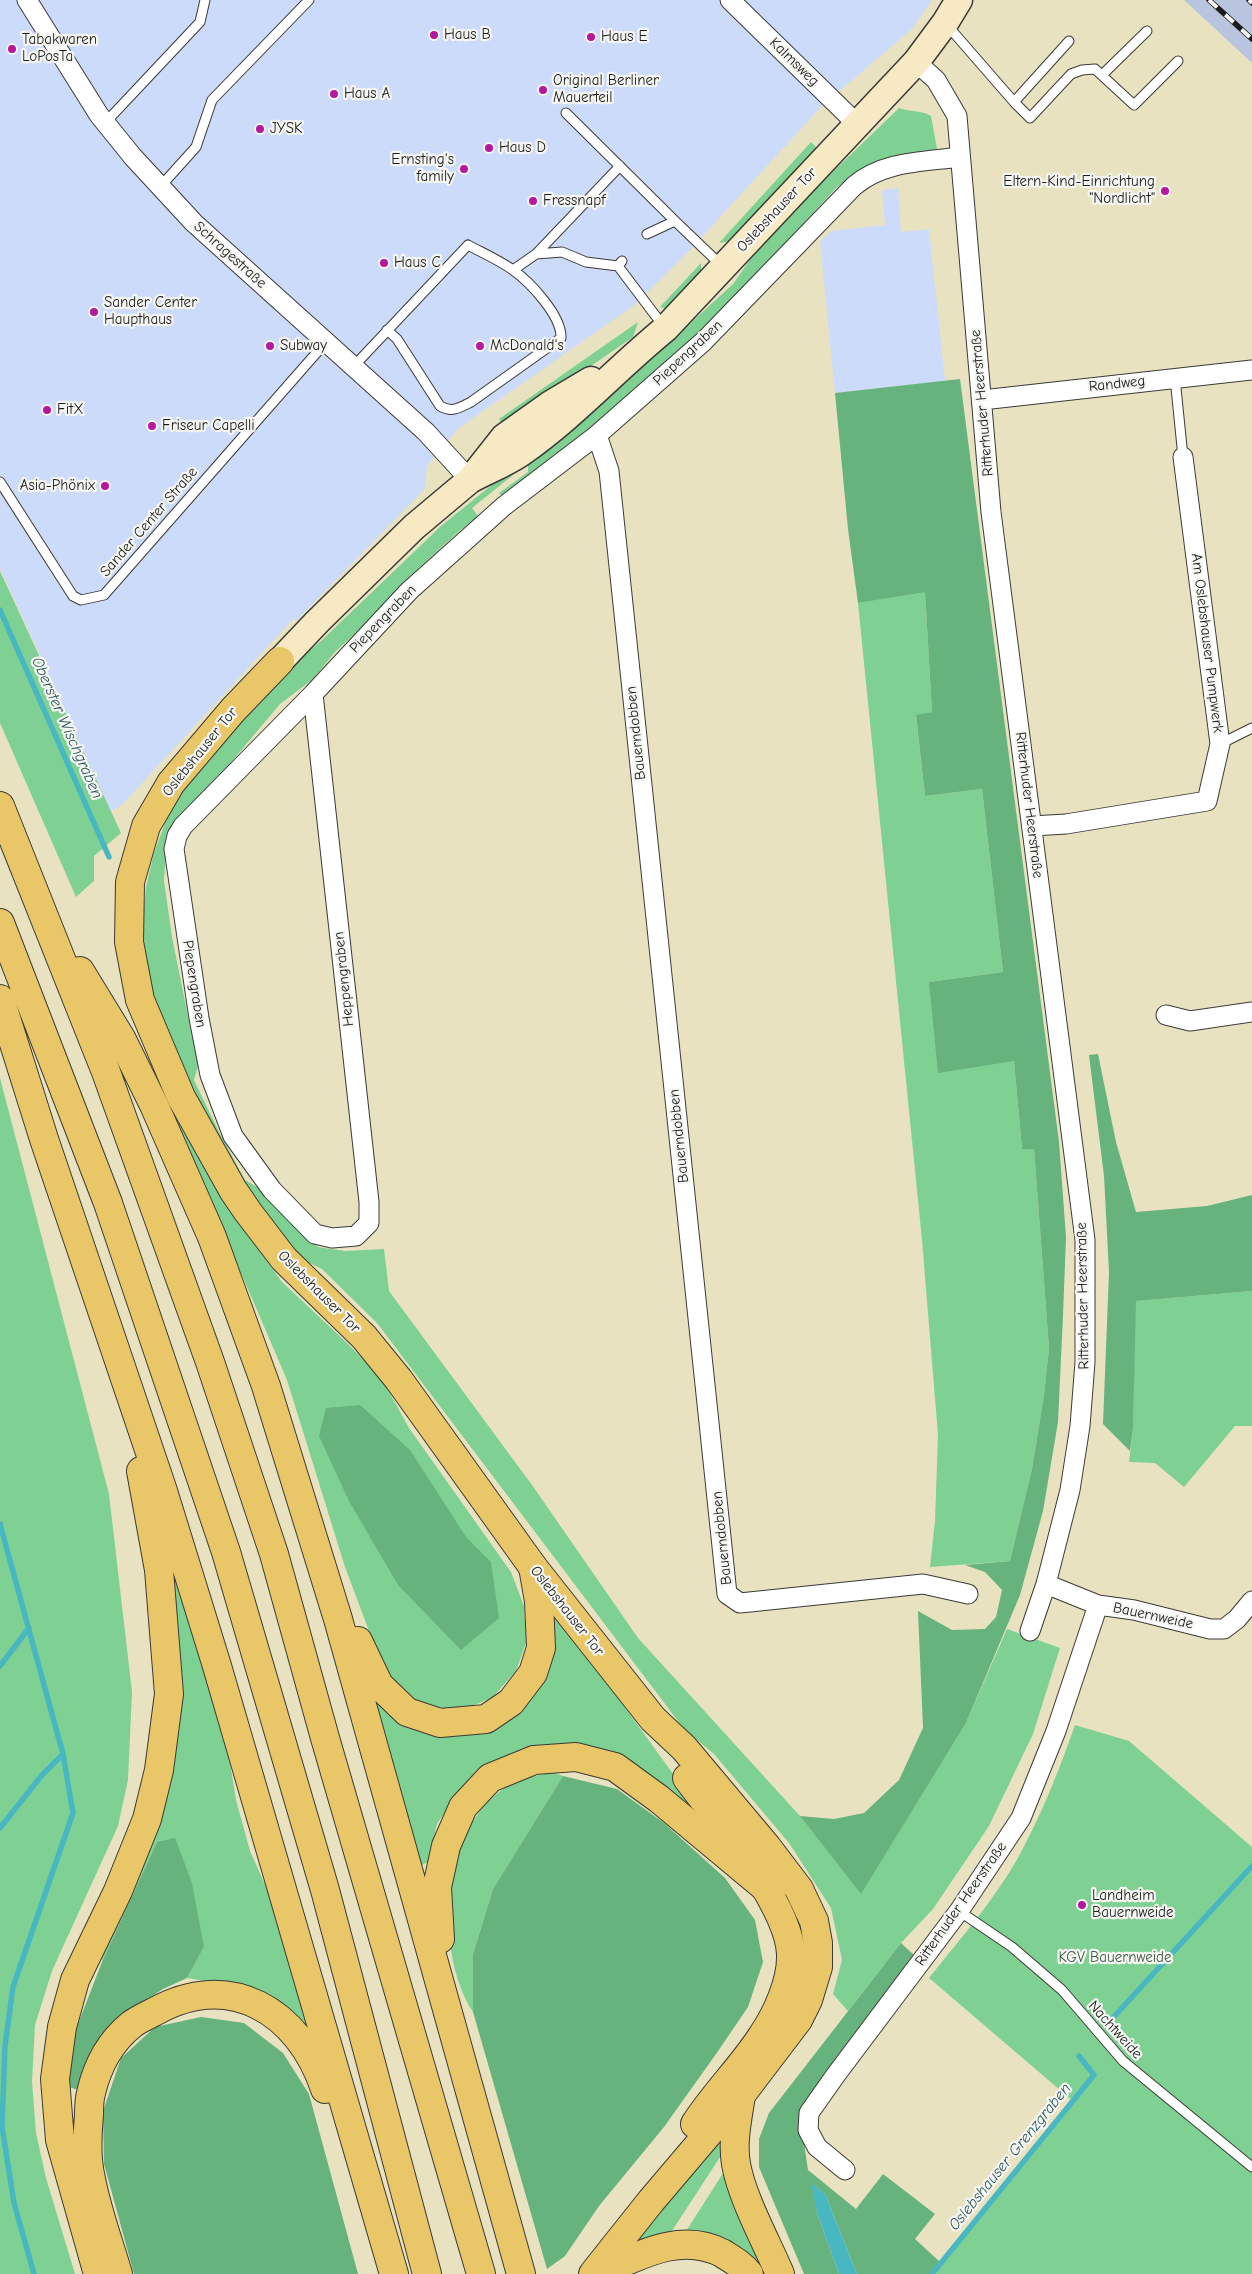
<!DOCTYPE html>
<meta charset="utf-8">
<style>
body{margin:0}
canvas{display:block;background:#e8e2c1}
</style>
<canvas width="1252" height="2274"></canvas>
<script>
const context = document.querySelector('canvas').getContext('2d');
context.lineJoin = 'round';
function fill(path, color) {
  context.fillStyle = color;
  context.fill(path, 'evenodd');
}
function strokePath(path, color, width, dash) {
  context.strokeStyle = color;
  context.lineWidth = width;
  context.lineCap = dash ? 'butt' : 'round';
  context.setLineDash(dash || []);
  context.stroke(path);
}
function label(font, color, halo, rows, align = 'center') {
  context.font = font + ' "Comic Neue",sans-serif';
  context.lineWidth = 4.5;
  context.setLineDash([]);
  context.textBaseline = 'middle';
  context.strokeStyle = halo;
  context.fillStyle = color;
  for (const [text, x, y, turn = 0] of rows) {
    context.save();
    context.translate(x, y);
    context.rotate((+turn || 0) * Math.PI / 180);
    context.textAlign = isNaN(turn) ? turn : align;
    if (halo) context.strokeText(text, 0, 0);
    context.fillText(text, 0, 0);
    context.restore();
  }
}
fill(new Path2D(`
 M 0,0 L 932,0 L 912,29 L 821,107 L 690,250 L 636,304 L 459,428 L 427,466 L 425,487 L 421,493 L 296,621 L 293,619 L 122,805 L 111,811 L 0,568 Z
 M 898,188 L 901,232 L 929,229 L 945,381 L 835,393 L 820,242 L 831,231 L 885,225 L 882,190 Z`), '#cddbfa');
fill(new Path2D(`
 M 1184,0 L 1252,0 L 1252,63 Z`), '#b9c5de');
fill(new Path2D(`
 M 899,108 C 909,112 922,110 931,116 L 937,149 C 917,157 896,157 876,163 C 861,168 848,179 836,188 L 710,326 L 643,386 L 503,496 L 499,493 L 528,472 L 528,457 L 582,416 L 669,343 L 733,284 L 754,254 L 785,218 Z
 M 811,142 L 818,149 L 732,241 L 719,243 Z
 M 701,263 L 701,275 L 670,310 L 660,307 Z
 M 638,322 L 633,337 L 504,426 L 499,419 Z
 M 514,467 L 518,471 L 472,508 L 478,516 L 458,532 L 407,579 L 362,627 L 335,652 L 313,679 L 280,704 L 201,798 L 166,852 L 164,881 L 172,937 L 198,1066 L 194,1080 L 219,1132 L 245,1180 L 269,1194 L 318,1247 L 345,1251 L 384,1249 L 389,1291 L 532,1485 L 638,1638 L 800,1816 L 861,1893 L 966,1723 L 1007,1629 L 1060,1648 L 1033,1734 L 989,1826 L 933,1909 L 901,1943 L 848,2011 L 833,1994 L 842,1960 L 831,1908 L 789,1843 L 714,1754 L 684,1729 L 377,1323 L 322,1269 L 295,1256 L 253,1202 L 197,1102 L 156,1005 L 145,959 L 143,919 L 146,887 L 154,853 L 167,818 L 184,789 L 207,758 L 283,674 L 322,640 L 441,526 Z
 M 0,571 L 121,833 L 94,856 L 94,881 L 76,897 L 0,723 Z
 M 925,591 L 932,712 L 916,716 L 925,796 L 982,789 L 1003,972 L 929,982 L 1014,1061 L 1022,1149 L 1034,1149 L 1049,1348 L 1044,1395 L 1032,1469 L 1010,1561 L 930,1567 L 935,1521 L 938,1435 L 922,1240 L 858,603 Z
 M 0,1078 L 109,1494 L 132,1692 L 128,1780 L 118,1826 L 52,1971 L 35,2025 L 32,2082 L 36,2133 L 46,2178 L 75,2274 L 0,2274 Z
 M 172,1112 L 225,1203 L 282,1282 L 347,1343 L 382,1379 L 409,1428 L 511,1572 L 524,1606 L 526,1643 L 516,1671 L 492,1698 L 464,1709 L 431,1708 L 401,1692 L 381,1663 L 345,1567 L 287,1380 Z
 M 1252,1291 L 1252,1426 L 1235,1426 L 1184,1487 L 1155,1463 L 1129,1462 L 1133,1429 L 1135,1301 Z
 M 160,1519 L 224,1727 L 236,1800 L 250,1851 L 267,1889 L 309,2033 L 234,1986 L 187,1978 L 204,1947 L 157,1842 L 102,1962 L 105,1932 L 165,1779 Z
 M 544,1602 L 605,1680 L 713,1829 L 678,1802 L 545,1747 L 496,1761 L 458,1792 L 437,1824 L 428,1862 L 418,1867 L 372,1696 L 386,1711 L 405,1724 L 521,1705 Z
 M 1075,1725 L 1129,1741 L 1252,1847 L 1252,2274 L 930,2274 L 1074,2102 L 929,1978 C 961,1938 997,1897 1021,1852 C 1043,1811 1060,1768 1075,1725 Z
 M 552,1772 L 563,1776 L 493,1889 L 473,1954 L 473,2012 C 434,1952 440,1829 506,1787 C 520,1778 536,1776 552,1772 Z
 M 720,2126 L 724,2151 L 668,2237 L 637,2246 L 634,2242 Z
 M 727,2167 L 767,2274 L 757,2274 L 683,2236 Z`), '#7ed193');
fill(new Path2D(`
 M 960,379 L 1059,1142 L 1066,1237 L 1063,1315 L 1058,1422 L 1043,1511 L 1020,1595 L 966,1723 L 861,1894 L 800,1816 L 834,1819 L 864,1813 L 899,1780 L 923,1728 L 918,1611 L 952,1630 L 985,1629 L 996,1617 L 1002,1590 L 985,1572 L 965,1565 L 1010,1561 L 1032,1469 L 1044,1395 L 1049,1348 L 1034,1149 L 1022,1149 L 1014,1061 L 938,1073 L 929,982 L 1003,972 L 982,789 L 925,796 L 916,715 L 932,712 L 925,592 L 858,603 L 848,529 L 835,393 Z
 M 1098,1054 L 1116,1142 L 1136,1212 L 1207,1206 L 1252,1195 L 1252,1291 L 1136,1301 L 1133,1429 L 1130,1451 L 1103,1424 L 1109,1272 L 1104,1176 L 1089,1055 Z
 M 360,1405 L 410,1450 L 466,1537 L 491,1562 L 499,1618 L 461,1650 L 398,1585 L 349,1501 L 319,1436 L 326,1408 Z
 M 563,1776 L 617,1789 L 664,1823 L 725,1878 L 755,1920 L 763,1962 L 748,2007 L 716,2054 L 664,2127 L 599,2206 L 565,2256 L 547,2269 L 473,2012 L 473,1954 L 493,1889 Z
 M 175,1838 L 192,1883 L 204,1947 L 187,1978 L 163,1989 L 128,2012 L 78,2090 L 66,2086 L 76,2029 L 102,1962 L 157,1842 Z
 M 901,1943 L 915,1956 L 799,2110 L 808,2170 L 856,2209 L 883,2174 L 935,2214 L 915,2239 L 940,2262 L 930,2274 L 857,2274 L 825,2194 L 812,2184 L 818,2216 L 839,2274 L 804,2274 L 759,2167 L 759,2139 L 769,2113 Z
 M 201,2017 L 244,2023 L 283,2053 L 309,2094 L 358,2274 L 134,2274 L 104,2164 L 103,2111 L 121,2058 L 155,2027 Z`), '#66b37d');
fill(new Path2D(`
 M 811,2183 L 825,2194 L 857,2274 L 839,2274 L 818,2216 Z`), '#49b7c2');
strokePath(new Path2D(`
 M 0,610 L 109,857
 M 0,1524 L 63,1754 L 73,1813 L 13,1987 L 5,2046 L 2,2127 L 14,2203 L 34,2274
 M 0,1666 L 29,1628
 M 0,1828 L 42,1775 L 63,1754
 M 1110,2021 L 1252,1866
 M 932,2274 L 1094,2075 L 1079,2056`), '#49b7c2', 5.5);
const service = new Path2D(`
 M 947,25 L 1014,102 L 1069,41
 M 1102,75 L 1147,31
 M 1014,102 L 1030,118 L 1071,74 L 1082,70 L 1095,69 L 1134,105 L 1178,61
 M 566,113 L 675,221
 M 105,123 L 200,22 L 205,0
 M 160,187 L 196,147 L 212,100 L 309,0
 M 647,234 L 675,221 L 722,266
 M 536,254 L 620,166
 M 622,261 L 618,266 L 664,327
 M 513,270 L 536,254 L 562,252 L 586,262 L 618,266
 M 354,366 L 468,245 C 483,253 499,260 513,270 C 530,282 562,316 561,338 L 471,402 C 459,408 452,413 440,406 L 397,339 L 387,330
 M 1175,378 L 1183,457
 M 0,482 L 73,596 L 81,600 L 104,595 L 326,342
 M 1220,744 L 1252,728
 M 959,1911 L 1012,1947 L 1062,1990 L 1123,2061 L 1252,2167`);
const minor = new Path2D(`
 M 27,0 L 99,115 L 133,157 L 194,223 L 426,432 L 470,480
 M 730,0 L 857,124
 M 916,62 L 936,80 L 957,116 L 991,512 L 1085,1240 L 1085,1362 L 1080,1426 L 1070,1490 L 1046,1584 L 1030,1631
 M 982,400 L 1252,370
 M 597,435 L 609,471 L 727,1594 L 740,1603 L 923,1584 L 968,1594
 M 313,694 L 369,1202 L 369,1223 L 356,1236 L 332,1238 L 315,1234 L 272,1190 L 233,1136 L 210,1075 L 199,1018 L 174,849 L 177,836 L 183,826 L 313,694 L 409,591 L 504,506 L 597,435 L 704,341 L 854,186 C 883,161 922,162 960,157
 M 1032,826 L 1066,824 L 1207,801 L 1220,744 L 1183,457
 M 1166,1015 L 1190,1021 L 1252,1012
 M 1046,1584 L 1098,1605 L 1134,1610 L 1210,1629 L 1224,1629 L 1237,1619 L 1252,1601
 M 845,2170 L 817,2147 L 808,2130 L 809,2113 L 835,2076 L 959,1911 L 1021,1818 L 1056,1731 L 1098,1605`);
const secondary = new Path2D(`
 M 470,480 C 486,471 505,464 521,453 C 573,417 616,369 665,329 L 916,62 L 945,23 L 959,0
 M 280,661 L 317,622 L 414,527 L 470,480 L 504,437 L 549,405 L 591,380`);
const trunk = new Path2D(`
 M 280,661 L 233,710 L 171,783 L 146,826 L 130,882 L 129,942 L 140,1000 L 181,1097 L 233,1190 L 248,1212 L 284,1259 L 364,1337 L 399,1380 L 533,1567 L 653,1719 L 684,1748 L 767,1847 L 799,1889 L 814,1921 L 818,1943 L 818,1967 L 808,2000 L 798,2020 L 741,2095 L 651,2201 L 593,2274
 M 687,1778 C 717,1818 789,1905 791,1954 C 792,1981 777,2014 762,2036 C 742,2067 715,2093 695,2124`);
const motorway = new Path2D(`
 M 0,806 L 106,1072 L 210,1362 L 274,1554 L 325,1738 L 481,2274
 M 0,923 L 108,1203 L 226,1552 L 325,1890 L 427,2274
 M 80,971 L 121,1038 L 154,1105 L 212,1237 L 266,1386 L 338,1619 L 521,2274
 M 0,999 L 44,1139 L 162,1488 L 217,1666 L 394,2274
 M 358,1641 L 379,1685 L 407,1712 L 440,1723 L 486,1719 L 511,1702 L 533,1673 L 541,1648 L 539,1601 L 533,1567
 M 440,1939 L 437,1887 L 446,1846 L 463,1807 L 490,1778 L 534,1760 L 576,1757 L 615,1767 L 659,1799 L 767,1889
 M 741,2095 C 738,2117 732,2141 736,2164 C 742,2198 766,2241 780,2274
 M 98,2274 L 60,2140 L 55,2079 L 62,2027 L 75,1980 L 118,1891 L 147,1819 L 159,1770 L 169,1694 L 159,1570 L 141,1471
 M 118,2274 C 109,2243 97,2211 91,2179 C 86,2159 87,2136 89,2115 C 89,2108 89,2100 91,2093 C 97,2067 110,2042 131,2025 C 137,2020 146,2016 154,2012 C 230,1969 299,2011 325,2089
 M 597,2274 C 637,2257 679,2231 722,2253 C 733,2260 741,2264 749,2274`);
strokePath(service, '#3b3a35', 11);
strokePath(minor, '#3b3a35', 21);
strokePath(secondary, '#3b3a35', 29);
strokePath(trunk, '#3b3a35', 30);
strokePath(motorway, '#3b3a35', 30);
strokePath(service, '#fff', 9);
strokePath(minor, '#fff', 19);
strokePath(secondary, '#f6e9c3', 26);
strokePath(trunk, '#e9c769', 28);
strokePath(motorway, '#e9c769', 28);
const rail = new Path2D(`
 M 1209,0 L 1252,39
 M 1249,0 L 1252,3`);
strokePath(rail, '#1c1c1c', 5.5);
strokePath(rail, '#f6f6f2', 4, [11]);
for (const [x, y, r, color] of [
 [434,35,5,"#b5179e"],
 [591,37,5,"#b5179e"],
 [12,49,5,"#b5179e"],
 [543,90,5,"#b5179e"],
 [334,94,5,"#b5179e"],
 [260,129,5,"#b5179e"],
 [489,148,5,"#b5179e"],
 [464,169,5,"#b5179e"],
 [1165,191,5,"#b5179e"],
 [533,201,5,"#b5179e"],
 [384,263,5,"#b5179e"],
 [94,312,5,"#b5179e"],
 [270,346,5,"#b5179e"],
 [480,346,5,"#b5179e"],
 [47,410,5,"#b5179e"],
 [152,426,5,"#b5179e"],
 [105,486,5,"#b5179e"],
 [1082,1905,5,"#b5179e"]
]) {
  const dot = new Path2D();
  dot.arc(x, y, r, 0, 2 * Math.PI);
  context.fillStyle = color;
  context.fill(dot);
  strokePath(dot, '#f6f6f2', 2);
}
label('15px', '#1c1c1c', '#f6f6f2', [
 ["Haus B",444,35],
 ["Haus E",601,37],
 ["Tabakwaren",22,40],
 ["LoPosTa",22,57],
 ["Original Berliner",553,81],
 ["Mauerteil",553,98],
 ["Haus A",344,94],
 ["JYSK",270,129],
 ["Haus D",499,148],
 ["Ernsting's",454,160,"right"],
 ["family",454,177,"right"],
 ["Eltern-Kind-Einrichtung",1155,182,"right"],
 ["\"Nordlicht\"",1155,199,"right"],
 ["Fressnapf",543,201],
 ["Haus C",394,263],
 ["Sander Center",104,303],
 ["Haupthaus",104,320],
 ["Subway",280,346],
 ["McDonald's",490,346],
 ["FitX",57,410],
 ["Friseur Capelli",162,426],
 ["Asia-Phönix",95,486,"right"],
 ["Landheim",1092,1896],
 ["Bauernweide",1092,1913]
], 'left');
label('15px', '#1c1c1c', '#f6f6f2', [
 ["Kalmsweg",794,62,44],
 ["Oslebshauser Tor",777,210,-47],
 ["Schragestraße",230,255,42],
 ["Piepengraben",688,353,-43],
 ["Randweg",1117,384,-6],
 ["Ritterhuder Heerstraße",982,403,-95],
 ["Sander Center Straße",149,522,-49],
 ["Piepengraben",383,619,-46],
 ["Am Oslebshauser Pumpwerk",1207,643,83],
 ["Bauerndobben",636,733,-96],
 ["Oslebshauser Tor",200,752,-51],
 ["Ritterhuder Heerstraße",1029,805,83],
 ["Heppengraben",344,979,-96],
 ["Piepengraben",194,984,81],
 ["Bauerndobben",679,1136,-96],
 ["Oslebshauser Tor",319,1292,45],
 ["Ritterhuder Heerstraße",1083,1296,-91],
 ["Bauerndobben",722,1538,-96],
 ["Oslebshauser Tor",567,1611,52],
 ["Bauernweide",1153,1616,12],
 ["Ritterhuder Heerstraße",961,1904,-55],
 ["Nachtweide",1115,2030,48]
]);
label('15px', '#3e5b46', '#f6f6f2', [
 ["KGV Bauernweide",1115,1958]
]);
label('italic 16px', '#2e5a5e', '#f6f6f2', [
 ["Oberster Wischgraben",67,728,66],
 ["Oslebshauser Grenzgraben",1010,2157,-51]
]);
</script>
